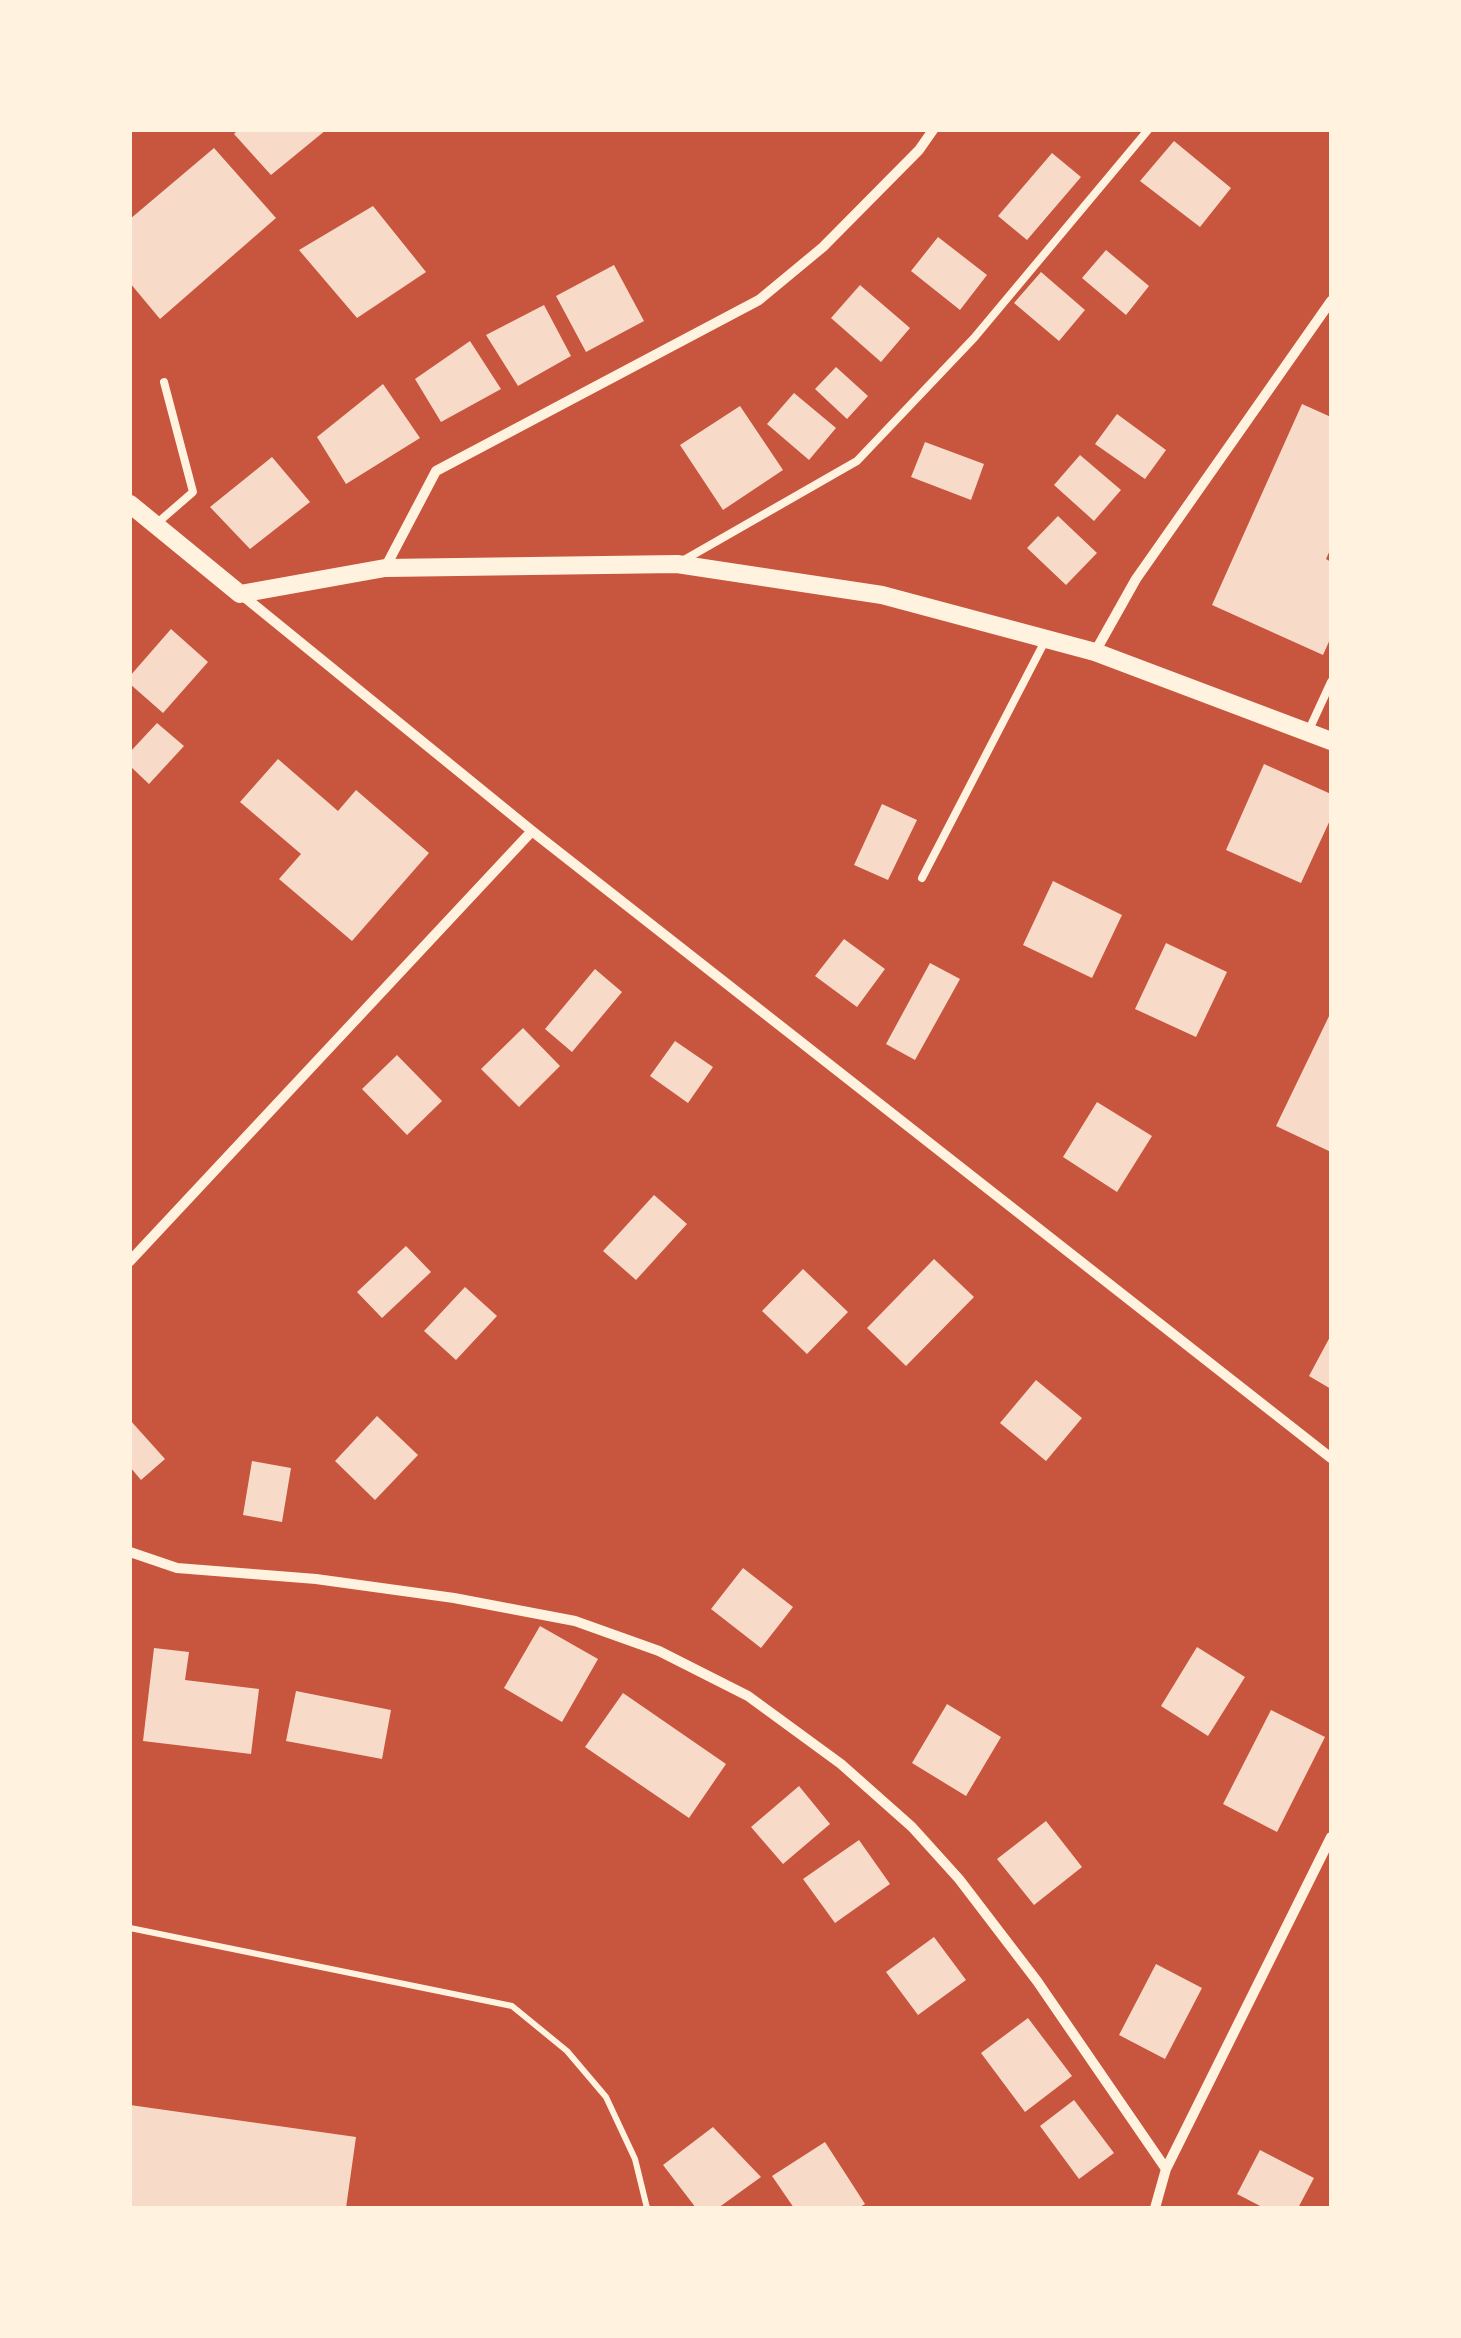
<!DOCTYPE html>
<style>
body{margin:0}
#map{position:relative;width:1461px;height:2338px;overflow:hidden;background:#c8553d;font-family:"Playfair Display",serif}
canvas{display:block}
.frame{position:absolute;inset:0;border:132px solid #fff3e0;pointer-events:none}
</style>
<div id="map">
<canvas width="1461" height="2338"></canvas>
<div class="frame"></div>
</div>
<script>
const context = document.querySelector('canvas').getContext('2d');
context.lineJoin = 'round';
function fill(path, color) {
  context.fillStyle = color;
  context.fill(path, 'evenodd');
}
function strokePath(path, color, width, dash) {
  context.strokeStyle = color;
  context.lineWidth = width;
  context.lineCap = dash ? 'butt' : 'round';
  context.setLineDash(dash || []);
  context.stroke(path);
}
fill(new Path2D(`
 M 238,130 L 326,130 L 271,175 L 234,134 Z
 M 1174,141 L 1231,188 L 1200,227 L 1140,181 Z
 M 214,148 L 276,218 L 160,319 L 130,283 L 130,219 Z
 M 1052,153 L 1081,177 L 1027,240 L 998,216 Z
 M 373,206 L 426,272 L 357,318 L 299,250 Z
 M 938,237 L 987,275 L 960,310 L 911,271 Z
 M 1106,250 L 1149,286 L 1126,315 L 1082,278 Z
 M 614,265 L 644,321 L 586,352 L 556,296 Z
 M 1041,272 L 1085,310 L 1059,341 L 1014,303 Z
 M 860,285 L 910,328 L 881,362 L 831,318 Z
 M 544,305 L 571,356 L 518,386 L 486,335 Z
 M 470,341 L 501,389 L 441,422 L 415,379 Z
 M 836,367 L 868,396 L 847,419 L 815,389 Z
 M 383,384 L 420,438 L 346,484 L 317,437 Z
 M 794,393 L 836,428 L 809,460 L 767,424 Z
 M 1302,404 L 1331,417 L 1331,548 L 1326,559 L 1331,562 L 1331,637 L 1323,655 L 1212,605 Z
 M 740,406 L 783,470 L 723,510 L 680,445 Z
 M 1117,414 L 1166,450 L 1145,479 L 1095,444 Z
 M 925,442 L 984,464 L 971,500 L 911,477 Z
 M 1080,455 L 1121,490 L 1094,521 L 1054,485 Z
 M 272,457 L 310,502 L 250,549 L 210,507 Z
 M 1058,516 L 1097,553 L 1066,585 L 1027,548 Z
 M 171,629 L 208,662 L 163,713 L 130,684 L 130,676 Z
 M 157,723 L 184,746 L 149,784 L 130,766 L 130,752 Z
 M 278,759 L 338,811 L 356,790 L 429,853 L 352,941 L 279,879 L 301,854 L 240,802 Z
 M 1264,764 L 1331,794 L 1331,818 L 1301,883 L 1226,850 Z
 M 882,804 L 917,820 L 888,880 L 854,865 Z
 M 1053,881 L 1122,915 L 1092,978 L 1023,945 Z
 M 844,939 L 885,969 L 857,1007 L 815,976 Z
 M 1166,943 L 1227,972 L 1196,1037 L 1135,1009 Z
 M 930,963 L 960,979 L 915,1060 L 886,1044 Z
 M 595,969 L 622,992 L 572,1052 L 545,1029 Z
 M 1331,1012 L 1331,1152 L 1276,1126 Z
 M 523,1028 L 560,1066 L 519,1107 L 481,1069 Z
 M 675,1041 L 713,1067 L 688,1103 L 650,1076 Z
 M 397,1055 L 442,1101 L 407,1135 L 362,1089 Z
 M 1097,1102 L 1152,1136 L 1117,1192 L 1063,1157 Z
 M 654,1195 L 687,1224 L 636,1280 L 603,1251 Z
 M 406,1246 L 431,1272 L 382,1318 L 357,1292 Z
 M 934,1259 L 974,1297 L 906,1366 L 867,1328 Z
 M 803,1269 L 848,1312 L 807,1354 L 762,1311 Z
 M 465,1287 L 497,1316 L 456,1360 L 424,1331 Z
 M 1331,1335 L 1331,1389 L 1309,1376 Z
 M 1036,1380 L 1082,1418 L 1046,1461 L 1000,1423 Z
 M 377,1416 L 418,1455 L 375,1500 L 335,1461 Z
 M 130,1420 L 165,1459 L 141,1480 L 130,1467 Z
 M 252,1461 L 291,1468 L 282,1522 L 243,1515 Z
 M 743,1568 L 793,1607 L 761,1648 L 711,1609 Z
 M 540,1626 L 598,1659 L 562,1722 L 504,1688 Z
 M 1197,1647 L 1245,1677 L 1208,1736 L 1161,1706 Z
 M 154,1648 L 189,1652 L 185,1680 L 259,1689 L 251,1754 L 143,1741 Z
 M 296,1691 L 391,1710 L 382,1759 L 286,1741 Z
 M 623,1693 L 726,1764 L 689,1818 L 585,1747 Z
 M 947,1704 L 1001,1737 L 966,1796 L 912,1763 Z
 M 1271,1710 L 1325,1737 L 1277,1832 L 1223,1804 Z
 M 799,1786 L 830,1824 L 783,1864 L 751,1827 Z
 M 1046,1821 L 1082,1867 L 1034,1905 L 997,1859 Z
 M 859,1840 L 890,1884 L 835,1923 L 803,1879 Z
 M 934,1937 L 966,1980 L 918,2015 L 886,1972 Z
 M 1156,1964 L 1202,1988 L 1165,2059 L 1119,2035 Z
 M 1028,2018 L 1072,2076 L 1025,2112 L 981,2053 Z
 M 1074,2100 L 1114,2153 L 1079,2179 L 1040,2126 Z
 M 130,2105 L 356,2137 L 346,2208 L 130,2208 Z
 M 713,2127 L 761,2177 L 718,2208 L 696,2208 L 663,2165 Z
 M 825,2142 L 865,2204 L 858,2208 L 794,2208 L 772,2176 Z
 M 1260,2150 L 1314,2178 L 1298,2208 L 1264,2208 L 1237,2194 Z`), '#f7dbc8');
strokePath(new Path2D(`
 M 130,1928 L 512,2006 L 567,2051 L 606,2097 L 635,2159 L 647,2208`), '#fff3e0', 6);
strokePath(new Path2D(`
 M 155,525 L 193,492 L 164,382
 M 684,560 L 857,461 L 974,338 L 1148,130
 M 1308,732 L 1331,682
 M 922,878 L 1046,639`), '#fff3e0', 8);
strokePath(new Path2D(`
 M 385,568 L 436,471 L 759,300 L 823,247 L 919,150 L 933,130
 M 242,595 L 532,831 L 1331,1458
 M 1095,652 L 1136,579 L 1331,301
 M 130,1261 L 532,831
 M 130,1552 L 177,1568 L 316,1579 L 454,1598 L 575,1621 L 659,1651 L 748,1696 L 841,1764 L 912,1827 L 959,1879 L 1037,1981 L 1166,2169
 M 1155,2208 L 1166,2169 L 1331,1837`), '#fff3e0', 10);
strokePath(new Path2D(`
 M 130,504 L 240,594 L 385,568 L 677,564 L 882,595 L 1095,652 L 1331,741`), '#fff3e0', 18);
</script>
